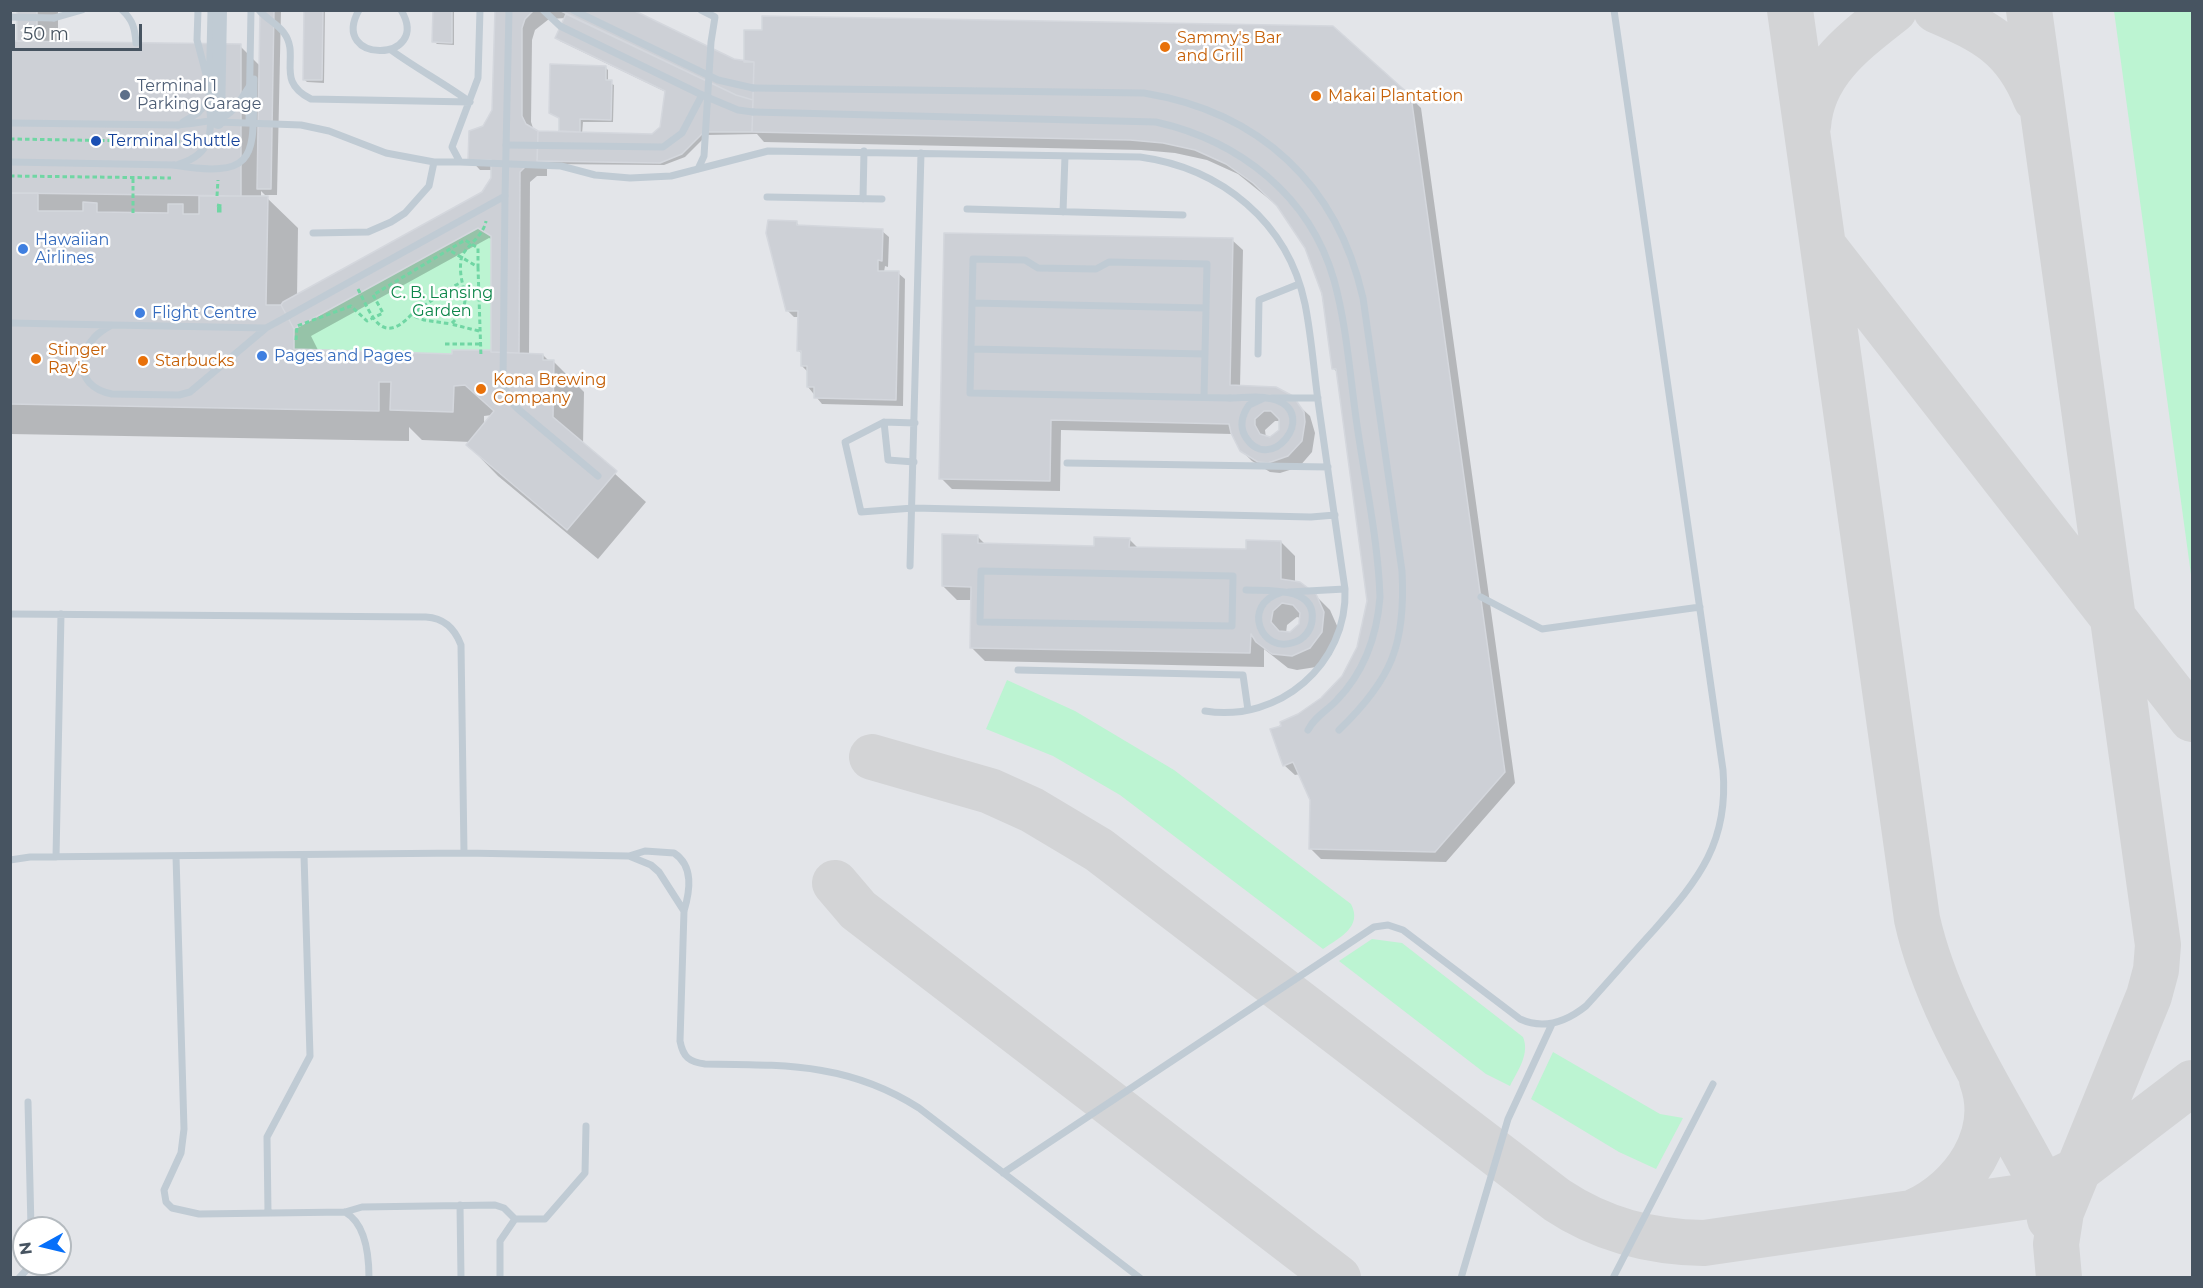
<!DOCTYPE html>
<style>
body{margin:0}
#map{position:relative;width:2203px;height:1288px;overflow:hidden;background:#f4f1f1;font-family:Montserrat,sans-serif}
canvas{display:block}
.frame{position:absolute;inset:0;border:12px solid #475461;pointer-events:none}
.north{position:absolute;left:12px;top:1216px;width:60px;height:60px;box-sizing:border-box;background:#fff;border:2px solid #b5bbc0;border-radius:50%;rotate:262deg;font-size:16px;font-weight:700;line-height:24px;text-align:center;color:#475461}
.north::after{content:'';display:block;margin:auto;width:21px;height:27px;background:#066ff9;clip-path:polygon(50% 0,100% 100%,50% 72%,0 100%)}
.scale{position:absolute;left:12px;top:24px;width:130px;height:27px;box-sizing:border-box;border:3px solid #475461;border-top:0;padding-left:8px;font-size:18px;line-height:21px;white-space:nowrap;color:#475461;-webkit-text-stroke:4px #fff;paint-order:stroke}
</style>
<div id="map">
<canvas width="2203" height="1288"></canvas>
<div class="frame"></div>
<div class="north">N</div>
<div class="scale">50 m</div>
</div>
<script>
const context = document.querySelector('canvas').getContext('2d');
context.lineJoin = 'round';
function fill(path, color) {
  context.fillStyle = color;
  context.fill(path, 'evenodd');
}
function strokePath(path, color, width, dash) {
  context.strokeStyle = color;
  context.lineWidth = width;
  context.lineCap = dash ? 'butt' : 'round';
  context.setLineDash(dash || []);
  context.stroke(path);
}
function label(font, color, halo, rows, align = 'center') {
  context.font = font + ' Montserrat,sans-serif';
  context.lineWidth = 5;
  context.setLineDash([]);
  context.textBaseline = 'middle';
  context.strokeStyle = halo;
  context.fillStyle = color;
  for (const [text, x, y, turn = 0] of rows) {
    context.save();
    context.translate(x, y);
    context.rotate((+turn || 0) * Math.PI / 180);
    context.textAlign = isNaN(turn) ? turn : align;
    if (halo) context.strokeText(text, 0, 0);
    context.fillText(text, 0, 0);
    context.restore();
  }
}
fill(new Path2D(`
 M 10,11 L 2192,11 L 2192,1277 L 11,1277 ZM 24,1228 L 60,1228 L 60,1264 L 24,1264 Z`), '#e3e5e9');
fill(new Path2D(`
 M 2114,11 L 2192,11 L 2192,582 Z
 M 478,228 L 491,236 L 491,350 L 452,350 L 452,354 L 294,349 L 294,329 Z
 M 1007,680 L 1075,711 L 1174,770 L 1351,904 C 1363,927 1339,938 1323,949 L 1120,795 L 1053,756 L 986,729 Z
 M 1372,939 L 1402,943 L 1523,1037 C 1530,1054 1518,1070 1510,1086 L 1486,1074 L 1339,961 Z
 M 1553,1052 L 1660,1114 L 1683,1118 L 1656,1169 L 1619,1152 L 1531,1099 Z`), '#bcf4d2');
fill(new Path2D(`
 M 19,10 L 58,10 L 58,43 L 240,46 L 261,67 L 262,10 L 281,10 L 277,195 L 265,195 L 261,191 L 261,198 L 267,198 L 298,228 L 297,298 L 484,194 L 492,179 L 493,170 L 480,170 L 470,159 L 494,110 L 496,10 L 629,10 L 734,61 L 1410,97 L 1421,108 L 1515,783 L 1446,862 L 1321,859 L 1311,849 L 1311,799 L 1300,774 L 1295,775 L 1284,765 L 1272,730 L 1309,709 L 1333,689 L 1352,662 L 1367,617 L 1368,586 L 1338,373 L 1334,369 L 1319,278 L 1298,232 L 1279,207 L 1238,174 L 1207,160 L 1175,153 L 1141,150 L 764,142 L 757,134 L 707,135 L 685,157 L 664,165 L 547,164 L 547,176 L 537,176 L 530,182 L 529,355 L 543,355 L 549,361 L 554,362 L 584,392 L 583,445 L 646,502 L 598,559 L 498,476 L 468,445 L 471,442 L 422,440 L 409,427 L 409,441 L 10,434 L 10,42 L 19,42 ZM 566,18 L 557,38 L 560,41 L 666,92 L 661,128 L 652,136 L 582,134 L 583,122 L 613,122 L 614,85 L 608,82 L 608,70 L 605,67 L 554,115 L 560,119 L 560,134 L 534,131 L 531,122 L 532,40 L 535,30 L 549,19 ZM 489,238 L 492,239 L 492,352 L 453,356 L 319,352 L 311,336 ZM 492,415 L 484,426 L 484,416 Z
 M 306,10 L 325,10 L 324,83 L 307,82 L 304,79 Z
 M 434,10 L 454,10 L 454,45 L 437,44 L 434,41 Z
 M 796,222 L 800,227 L 882,231 L 889,237 L 888,267 L 885,266 L 884,272 L 898,273 L 905,279 L 903,406 L 822,404 L 808,387 L 808,372 L 802,366 L 802,354 L 798,350 L 799,317 L 794,317 L 787,310 Z
 M 1232,240 L 1243,250 L 1240,387 L 1298,405 L 1310,416 L 1315,433 L 1312,452 L 1299,467 L 1280,473 L 1270,472 L 1252,461 L 1241,450 L 1232,434 L 1061,430 L 1060,491 L 952,489 L 941,478 ZM 1275,421 L 1281,421 L 1282,425 L 1276,436 L 1266,438 L 1265,430 Z
 M 977,536 L 986,545 L 1096,547 L 1129,539 L 1138,548 L 1247,550 L 1281,542 L 1295,556 L 1295,582 L 1315,595 L 1330,610 L 1338,628 L 1338,637 L 1331,655 L 1316,667 L 1297,670 L 1288,668 L 1264,649 L 1264,667 L 985,661 L 971,647 L 972,600 L 957,600 L 943,586 ZM 1297,617 L 1301,618 L 1301,625 L 1291,634 L 1286,633 L 1287,625 Z`), '#0003');
strokePath(new Path2D(`
 M 1790,10 L 1917,919 C 1937,1009 1992,1091 2035,1172 L 2046,1198 L 2050,1219
 M 1936,10 C 1985,31 2015,46 2036,99
 M 2029,10 L 2158,945 L 2156,970 L 2149,996 L 2061,1212 L 2056,1244 L 2059,1278
 M 1808,126 C 1812,71 1855,41 1894,10
 M 1824,247 L 2192,719
 M 872,757 L 990,791 L 1032,810 L 1099,850 L 1557,1200 C 1602,1230 1650,1242 1704,1243 L 2022,1197 L 2078,1170 L 2192,1083
 M 835,883 L 858,910 L 1338,1278
 M 1914,1212 C 1963,1190 2002,1135 1982,1080`), '#d3d4d6', 46);
const building = new Path2D(`
 M 17,10 L 37,10 L 37,41 L 17,41 Z
 M 260,10 L 274,10 L 271,189 L 257,189 Z
 M 304,10 L 323,10 L 322,80 L 303,80 Z
 M 433,10 L 452,10 L 452,43 L 432,42 Z
 M 495,10 L 534,10 L 525,19 L 522,28 L 522,116 L 526,124 L 538,131 L 537,166 L 526,166 L 520,172 L 519,353 L 491,352 L 491,236 L 478,228 L 294,329 L 281,305 L 283,302 L 482,192 L 491,178 L 491,160 L 468,160 L 469,131 L 483,126 L 492,110 Z
 M 559,10 L 633,10 L 734,59 L 754,62 L 753,100 L 736,95 Z
 M 566,14 L 736,95 L 753,100 L 752,132 L 704,132 L 682,154 L 660,163 L 537,161 L 538,131 L 652,134 L 660,127 L 665,91 L 555,38 Z
 M 762,16 L 1333,26 L 1411,96 L 1505,772 L 1435,852 L 1309,849 L 1310,800 L 1293,762 L 1283,766 L 1270,729 L 1281,726 L 1280,722 L 1298,714 L 1321,698 L 1342,676 L 1357,647 L 1367,601 L 1336,369 L 1332,369 L 1322,294 L 1305,248 L 1277,206 L 1253,183 L 1226,164 L 1195,150 L 1163,143 L 1130,140 L 752,132 L 754,62 L 744,62 L 744,30 L 762,30 Z
 M 10,41 L 241,44 L 241,196 L 10,193 Z
 M 550,64 L 606,66 L 606,80 L 612,80 L 611,120 L 580,119 L 580,132 L 559,131 L 559,118 L 549,113 Z
 M 10,193 L 38,193 L 38,211 L 83,211 L 83,202 L 97,203 L 97,212 L 168,213 L 168,204 L 183,204 L 183,214 L 199,214 L 199,196 L 268,196 L 266,305 L 281,305 L 294,329 L 294,349 L 452,354 L 452,350 L 491,350 L 491,352 L 543,354 L 543,360 L 554,360 L 553,417 L 617,471 L 567,530 L 466,445 L 494,411 L 465,385 L 454,386 L 453,412 L 390,410 L 391,382 L 379,382 L 379,411 L 10,404 Z
 M 768,220 L 797,221 L 797,225 L 883,229 L 882,261 L 878,260 L 878,271 L 899,271 L 896,400 L 814,398 L 814,387 L 807,387 L 807,366 L 801,366 L 801,351 L 797,351 L 798,311 L 786,311 L 766,233 Z
 M 944,233 L 1233,238 L 1230,385 L 1276,387 L 1293,396 L 1304,412 L 1305,422 L 1302,441 L 1288,456 L 1268,463 L 1258,462 L 1240,451 L 1231,433 L 1229,424 L 1051,420 L 1050,481 L 939,479 ZM 1264,411 L 1271,411 L 1279,419 L 1279,430 L 1270,437 L 1260,434 L 1255,425 L 1255,419 Z
 M 942,534 L 978,535 L 978,543 L 1094,546 L 1094,537 L 1130,538 L 1129,547 L 1246,549 L 1246,540 L 1281,541 L 1281,579 L 1300,582 L 1316,594 L 1324,612 L 1322,632 L 1310,648 L 1292,656 L 1272,654 L 1256,642 L 1251,634 L 1250,653 L 970,648 L 971,587 L 942,586 ZM 1282,603 L 1293,605 L 1300,613 L 1299,624 L 1290,632 L 1279,631 L 1271,622 L 1273,611 Z`);
fill(building, '#cdd0d6');
strokePath(building, '#d4d7dd', 1.5);
strokePath(new Path2D(`
 M 10,139 L 195,142
 M 219,142 L 231,143
 M 217,196 L 218,180
 M 217,205 L 222,206
 M 217,208 L 222,208
 M 217,211 L 222,211
 M 478,267 L 481,357
 M 358,289 C 371,314 381,347 411,315 L 424,320 L 451,324
 M 411,315 L 448,289 L 460,283
 M 479,331 L 451,324 C 478,298 457,290 461,260 C 462,248 483,238 486,221
 M 296,340 L 297,326 L 351,306 L 367,321 L 383,313 L 373,295 L 465,240 L 478,248 L 478,267 L 449,250
 M 445,344 L 481,344`), '#70d6a4', 3, [4.5, 3]);
strokePath(new Path2D(`
 M 122,10 C 133,20 135,29 136,43
 M 198,10 L 197,40 L 206,74
 M 259,10 C 266,19 278,24 284,33 C 301,56 274,81 311,99 L 470,102
 M 359,10 C 328,65 433,63 401,10
 M 54,18 L 82,10
 M 391,50 C 417,69 444,83 470,102
 M 753,88 L 1144,93 C 1260,112 1337,184 1363,298 L 1402,571 C 1406,644 1392,679 1339,730
 M 209,99 L 211,10
 M 753,112 L 1156,122 C 1240,141 1310,196 1334,280 C 1347,327 1350,377 1357,425 C 1365,481 1378,539 1380,597 C 1377,636 1365,671 1337,700 C 1327,711 1315,716 1308,730
 M 218,122 L 301,125 L 329,131 L 386,153 L 434,162 L 460,162 L 452,147 L 478,78 L 480,10
 M 249,122 L 251,10
 M 10,123 L 178,125
 M 506,145 L 663,147 L 682,133 L 702,95 L 560,26 L 543,10
 M 10,162 L 174,165
 M 460,162 L 561,166 L 595,175 L 630,178 L 671,176 L 768,151 L 1140,157 C 1221,168 1288,222 1305,304 C 1312,339 1314,374 1319,408 C 1328,469 1336,529 1345,589 C 1348,664 1279,723 1205,711
 M 698,169 L 704,156 L 711,42 L 715,17 L 701,10
 M 505,196 L 503,382 L 510,401 L 518,409 L 598,476
 M 767,197 L 882,199
 M 863,199 L 864,151
 M 967,209 L 1183,215
 M 1063,212 L 1065,156
 M 313,233 L 368,232 L 391,222 L 405,213 L 429,186 L 434,162
 M 972,303 L 1206,308
 M 10,323 L 266,328 L 288,316
 M 110,326 C 76,343 70,386 112,394 L 179,395 L 190,392 L 266,328
 M 971,349 L 1205,354
 M 1258,354 L 1259,300 L 1299,284
 M 1204,397 L 1207,264 L 1109,262 L 1096,269 L 1038,268 L 1025,260 L 973,259 L 970,393 L 1230,398
 M 1272,398 L 1318,398
 M 884,422 L 888,460 L 914,462
 M 915,423 L 884,422 L 845,442 L 861,512 L 913,508 L 1311,517 L 1335,515
 M 1067,463 L 1328,467
 M 910,566 L 921,153
 M 981,571 L 1233,576 L 1232,626 L 980,622 Z
 M 1289,592 L 1345,589
 M 1481,597 L 1542,629 L 1700,607
 M 10,614 L 426,617 C 444,618 455,629 461,645 L 464,853
 M 1018,670 L 1243,675 L 1248,710
 M 176,856 L 184,1129 L 181,1153 L 164,1190 L 166,1202 L 172,1208 L 199,1214 L 345,1212 L 362,1207 L 495,1205 L 504,1208 L 515,1219 L 545,1219 L 585,1173 L 586,1126
 M 629,856 L 651,865 L 659,872 L 684,911
 M 56,857 L 61,614
 M 10,860 L 30,857 L 464,853 L 629,856 L 645,851 L 674,853 C 694,866 690,891 684,911 L 680,1041 C 683,1057 689,1062 705,1064 C 785,1065 849,1063 919,1108 L 1140,1278
 M 28,1102 L 31,1228
 M 1003,1173 L 1374,927 L 1388,925 L 1403,930 L 1520,1019 C 1544,1030 1566,1022 1586,1006 C 1609,981 1631,955 1654,930 C 1699,879 1729,842 1723,770 L 1614,10
 M 460,1205 L 461,1278
 M 345,1212 C 366,1224 369,1255 369,1278
 M 268,1213 L 267,1137 L 310,1056 L 304,855
 M 19,1278 L 32,1264
 M 500,1278 L 500,1241 L 515,1219
 M 1461,1278 L 1508,1119 L 1552,1024
 M 1613,1278 L 1713,1084`), '#c0cbd4', 7);
strokePath(new Path2D(`
 M 218,122 L 220,10`), '#c0cbd4', 14);
strokePath(new Path2D(`
 M 10,176 L 171,178
 M 133,213 L 133,177`), '#70d6a4', 3, [4.5, 3]);
strokePath(new Path2D(`
 M 573,10 L 718,80 L 753,88
 M 10,17 L 54,18
 M 702,95 L 738,110 L 753,112
 M 183,122 L 198,113 L 208,101
 M 178,125 C 228,118 225,125 252,82
 M 179,164 C 214,154 212,130 209,99
 M 174,165 C 263,180 252,152 254,79
 M 288,316 L 505,196 L 509,10
 M 1230,398 C 1244,398 1262,395 1276,400 C 1319,415 1269,477 1245,436 C 1239,425 1242,415 1249,405 L 1264,398
 M 1246,590 C 1268,591 1317,586 1312,621 C 1311,630 1304,639 1295,642 C 1261,655 1241,605 1280,593`), '#c0cbd4', 7);
for (const [x, y, r, color] of [
 [1165,47,6,"#e8710a"],
 [125,95,6,"#5c6f8a"],
 [1316,96,6,"#e8710a"],
 [96,141,6,"#1a4fb4"],
 [23,249,6,"#3f7fe0"],
 [140,313,6,"#3f7fe0"],
 [262,356,6,"#3f7fe0"],
 [36,359,6,"#e8710a"],
 [143,361,6,"#e8710a"],
 [481,389,6,"#e8710a"]
]) {
  const dot = new Path2D();
  dot.arc(x, y, r, 0, 2 * Math.PI);
  context.fillStyle = color;
  context.fill(dot);
  strokePath(dot, '#fff', 2);
}
label('16px', '#c56008', '#fff', [
 ["Sammy's Bar",1177,38],
 ["and Grill",1177,56],
 ["Makai Plantation",1328,96],
 ["Stinger",48,350],
 ["Ray's",48,368],
 ["Starbucks",155,361],
 ["Kona Brewing",493,380],
 ["Company",493,398]
], 'left');
label('16px', '#4e5e75', '#fff', [
 ["Terminal 1",137,86],
 ["Parking Garage",137,104]
], 'left');
label('16px', '#164399', '#fff', [
 ["Terminal Shuttle",108,141]
], 'left');
label('16px', '#366cbe', '#fff', [
 ["Hawaiian",35,240],
 ["Airlines",35,258],
 ["Flight Centre",152,313],
 ["Pages and Pages",274,356]
], 'left');
label('16px', '#0d864a', '#fff', [
 ["C. B. Lansing",442,293],
 ["Garden",442,311]
]);
</script>
